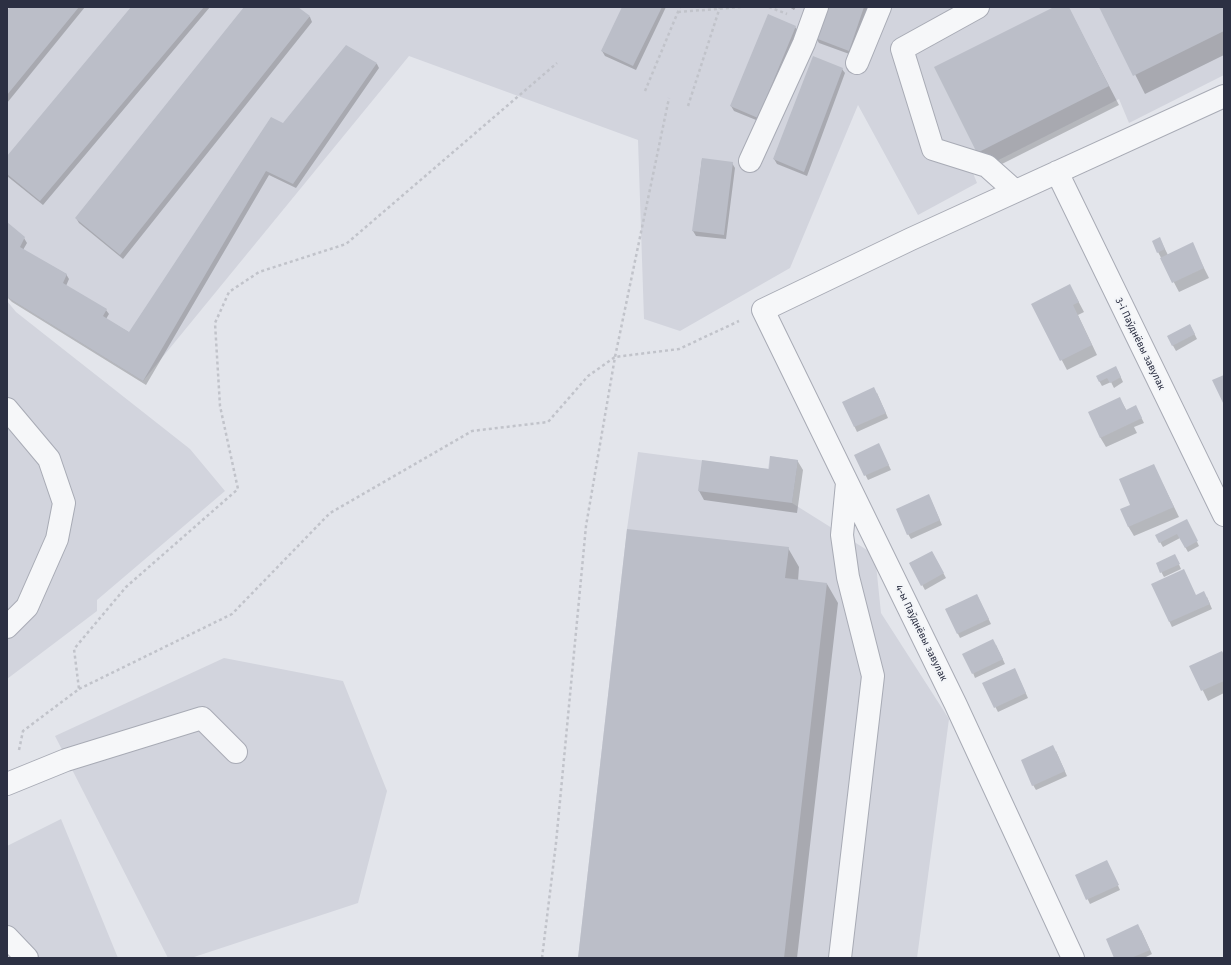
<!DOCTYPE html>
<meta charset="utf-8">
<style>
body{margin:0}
#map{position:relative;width:1231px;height:965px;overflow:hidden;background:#e3e5eb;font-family:"Fira Sans",sans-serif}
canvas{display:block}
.frame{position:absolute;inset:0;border:8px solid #2c3043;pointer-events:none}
</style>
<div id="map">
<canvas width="1231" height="965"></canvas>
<div class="frame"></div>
</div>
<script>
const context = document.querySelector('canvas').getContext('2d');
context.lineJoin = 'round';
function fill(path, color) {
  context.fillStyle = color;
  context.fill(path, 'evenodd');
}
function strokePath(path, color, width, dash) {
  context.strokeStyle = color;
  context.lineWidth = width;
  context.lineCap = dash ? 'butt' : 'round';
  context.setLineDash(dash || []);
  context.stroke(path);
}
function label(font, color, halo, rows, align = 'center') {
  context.font = font + ' "Fira Sans",sans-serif';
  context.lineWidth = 4;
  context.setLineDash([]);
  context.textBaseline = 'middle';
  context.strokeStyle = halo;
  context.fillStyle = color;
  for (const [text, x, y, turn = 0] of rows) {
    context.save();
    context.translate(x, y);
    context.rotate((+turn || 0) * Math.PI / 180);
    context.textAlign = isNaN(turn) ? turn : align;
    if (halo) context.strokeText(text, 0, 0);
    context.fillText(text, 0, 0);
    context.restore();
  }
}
fill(new Path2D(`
 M 7,7 L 1224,7 L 1224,75 L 1129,123 L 1119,99 L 973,173 L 977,183 L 918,215 L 858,105 L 790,268 L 680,331 L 644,319 L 638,140 L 409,56 L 143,381 L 7,297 Z
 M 7,301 L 16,312 L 190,449 L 225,491 L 97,600 L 97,611 L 7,679 Z
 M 638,452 L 768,469 L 770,456 L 798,460 L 792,503 L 875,555 L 881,613 L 949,719 L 917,958 L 578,958 L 627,529 Z
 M 224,658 L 343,681 L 387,791 L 358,903 L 191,958 L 168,958 L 55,736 Z
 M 61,819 L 118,958 L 7,958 L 7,846 Z`), '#d2d4dd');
fill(new Path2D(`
 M 11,7 L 85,7 L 7,103 L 7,12 Z
 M 132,7 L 210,7 L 43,205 L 7,176 L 7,158 Z
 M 245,7 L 296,7 L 310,17 L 312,22 L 123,259 L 79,223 L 76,218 Z
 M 624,7 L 666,7 L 636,70 L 605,56 L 602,51 Z
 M 789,7 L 796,7 L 794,10 Z
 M 828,7 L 868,7 L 852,55 L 819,43 L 816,38 Z
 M 1056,7 L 1068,7 L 1119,105 L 988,171 L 978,152 Z
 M 1101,7 L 1224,7 L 1224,55 L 1145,94 Z
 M 795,27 L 798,31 L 761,122 L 734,111 L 731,106 Z
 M 346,47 L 377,64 L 379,68 L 296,188 L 269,175 L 146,385 L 12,302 L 7,297 L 7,223 L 24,238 L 27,243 L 23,250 L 66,274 L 69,279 L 66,286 L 106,310 L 109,314 L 106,319 L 130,333 L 283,125 Z
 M 842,69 L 845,73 L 807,176 L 777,164 L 774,159 Z
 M 702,159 L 732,163 L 735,168 L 726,239 L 696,236 L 693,231 Z
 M 1162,243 L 1168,255 L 1192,244 L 1209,278 L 1179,292 L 1158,252 Z
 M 1075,295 L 1084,312 L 1078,315 L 1097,355 L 1067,370 L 1033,305 Z
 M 1190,325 L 1197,339 L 1176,351 L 1168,337 Z
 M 1118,371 L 1123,382 L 1114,388 L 1111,382 L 1102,386 L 1097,377 Z
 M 877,393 L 888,418 L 857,432 L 843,402 Z
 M 1120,399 L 1127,411 L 1138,411 L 1144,423 L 1134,427 L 1137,433 L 1106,447 L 1100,437 Z
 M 881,449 L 891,470 L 868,480 L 855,455 Z
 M 797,460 L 803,470 L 797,513 L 704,500 L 699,491 Z
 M 1154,466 L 1179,517 L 1134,536 L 1128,526 Z
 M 931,500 L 942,525 L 911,539 L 908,534 Z
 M 1189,525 L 1199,546 L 1188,552 L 1180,538 L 1163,547 L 1160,542 Z
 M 788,548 L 799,567 L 798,581 L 827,584 L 838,603 L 797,958 L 579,958 Z
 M 932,552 L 946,578 L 925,590 L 910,563 Z
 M 1177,560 L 1181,569 L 1164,577 L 1157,564 Z
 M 977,595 L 991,624 L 960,638 L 946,609 Z
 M 1196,596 L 1207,597 L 1212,609 L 1172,627 L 1164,610 Z
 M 996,645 L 1005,664 L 975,678 L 973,673 Z
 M 1224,656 L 1224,693 L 1208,701 L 1191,666 Z
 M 1017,674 L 1028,698 L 998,712 L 983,683 Z
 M 1056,751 L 1067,776 L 1036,790 L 1033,785 Z
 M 1109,866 L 1120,890 L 1090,904 L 1076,875 Z
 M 1141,930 L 1152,954 L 1144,958 L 1115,958 Z`), '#0003');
fill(new Path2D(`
 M 10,7 L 79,7 L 7,95 L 7,11 Z
 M 131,7 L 204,7 L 40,201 L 7,174 L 7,156 Z
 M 244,7 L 298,7 L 310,16 L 120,255 L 75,218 Z
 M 622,7 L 662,7 L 633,66 L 601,51 Z
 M 827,7 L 864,7 L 849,51 L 815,38 Z
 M 1054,7 L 1069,7 L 1109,86 L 977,153 L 934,67 Z
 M 1099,7 L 1224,7 L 1224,31 L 1133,76 Z
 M 768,14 L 796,26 L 758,118 L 730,106 Z
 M 346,45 L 377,63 L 293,184 L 266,171 L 143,381 L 7,297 L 7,222 L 25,237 L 20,247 L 67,274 L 63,283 L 107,309 L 103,316 L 129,332 L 271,117 L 283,123 Z
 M 813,56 L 843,68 L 804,172 L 773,159 Z
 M 702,158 L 733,162 L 724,235 L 692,231 Z
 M 1160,237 L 1165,249 L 1157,253 L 1152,241 Z
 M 1193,242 L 1204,268 L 1172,283 L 1160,258 Z
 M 1070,284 L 1079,302 L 1073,305 L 1092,345 L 1060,361 L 1031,304 Z
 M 1190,324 L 1195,334 L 1172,346 L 1167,336 Z
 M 1116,366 L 1121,377 L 1110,383 L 1107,378 L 1099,382 L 1096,376 Z
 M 1224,375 L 1224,405 L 1212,380 Z
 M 874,387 L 886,413 L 854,427 L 842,402 Z
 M 1120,397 L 1126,410 L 1136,405 L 1142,418 L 1100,438 L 1088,412 Z
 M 879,443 L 889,465 L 864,476 L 854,455 Z
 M 770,456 L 798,460 L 792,503 L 698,491 L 702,460 L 769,469 Z
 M 1154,464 L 1174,507 L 1128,527 L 1120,509 L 1130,505 L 1119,479 Z
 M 929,494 L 940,520 L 907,535 L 896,509 Z
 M 1187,519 L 1198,541 L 1185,548 L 1177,534 L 1159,543 L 1155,535 Z
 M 627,529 L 789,547 L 785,578 L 827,583 L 784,958 L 578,958 Z
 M 932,551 L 944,573 L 921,586 L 909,563 Z
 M 1175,554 L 1180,564 L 1160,573 L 1156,563 Z
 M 1184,569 L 1196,595 L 1204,591 L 1210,604 L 1169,622 L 1151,584 Z
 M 977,594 L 989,619 L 957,634 L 945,609 Z
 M 993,639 L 1003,659 L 972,674 L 962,654 Z
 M 1222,651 L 1224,655 L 1224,681 L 1201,691 L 1189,666 Z
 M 1015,668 L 1026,693 L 994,708 L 982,683 Z
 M 1053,745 L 1065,771 L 1032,786 L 1021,760 Z
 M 1107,860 L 1119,885 L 1086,900 L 1075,875 Z
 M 1138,924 L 1150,950 L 1131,958 L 1114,958 L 1106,939 Z`), '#bbbec8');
const minor = new Path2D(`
 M 978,7 L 902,49 L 933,149 L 987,166 L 1015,191
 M 857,63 L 880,7
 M 750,161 L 804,43 L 817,7
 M 1057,172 L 1224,515
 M 7,409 L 49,459 L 64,503 L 57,539 L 27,607 L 7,627
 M 7,784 L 66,760 L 202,718 L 236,752
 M 7,937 L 27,958
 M 840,958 L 873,676 L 848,577 L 842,535 L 847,483
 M 1073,958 L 955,703 L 763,310 L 911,239 L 1224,96`);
strokePath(minor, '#a8abb5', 24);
strokePath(new Path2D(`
 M 769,7 L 787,14
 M 678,12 L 742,7
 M 645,91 L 680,7
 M 688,106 L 720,7
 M 79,689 L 232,614 L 330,513 L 472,431 L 548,422 L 588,376 L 615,357 L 679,349 L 739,321
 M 19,750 L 23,731 L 79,689 L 74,649 L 126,587 L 238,489 L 220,406 L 215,323 L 229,292 L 259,272 L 346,244 L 557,63
 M 542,958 L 556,843 L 586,526 L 615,357 L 669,98`), '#c1c3ca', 2.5, [3, 3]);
strokePath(minor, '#f6f7f9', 22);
label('10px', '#2c3043', '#f3f5f8', [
 ["3-і Паўднёвы завулак",1140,344,64],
 ["4-ы Паўднёвы завулак",921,633,64]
]);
</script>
